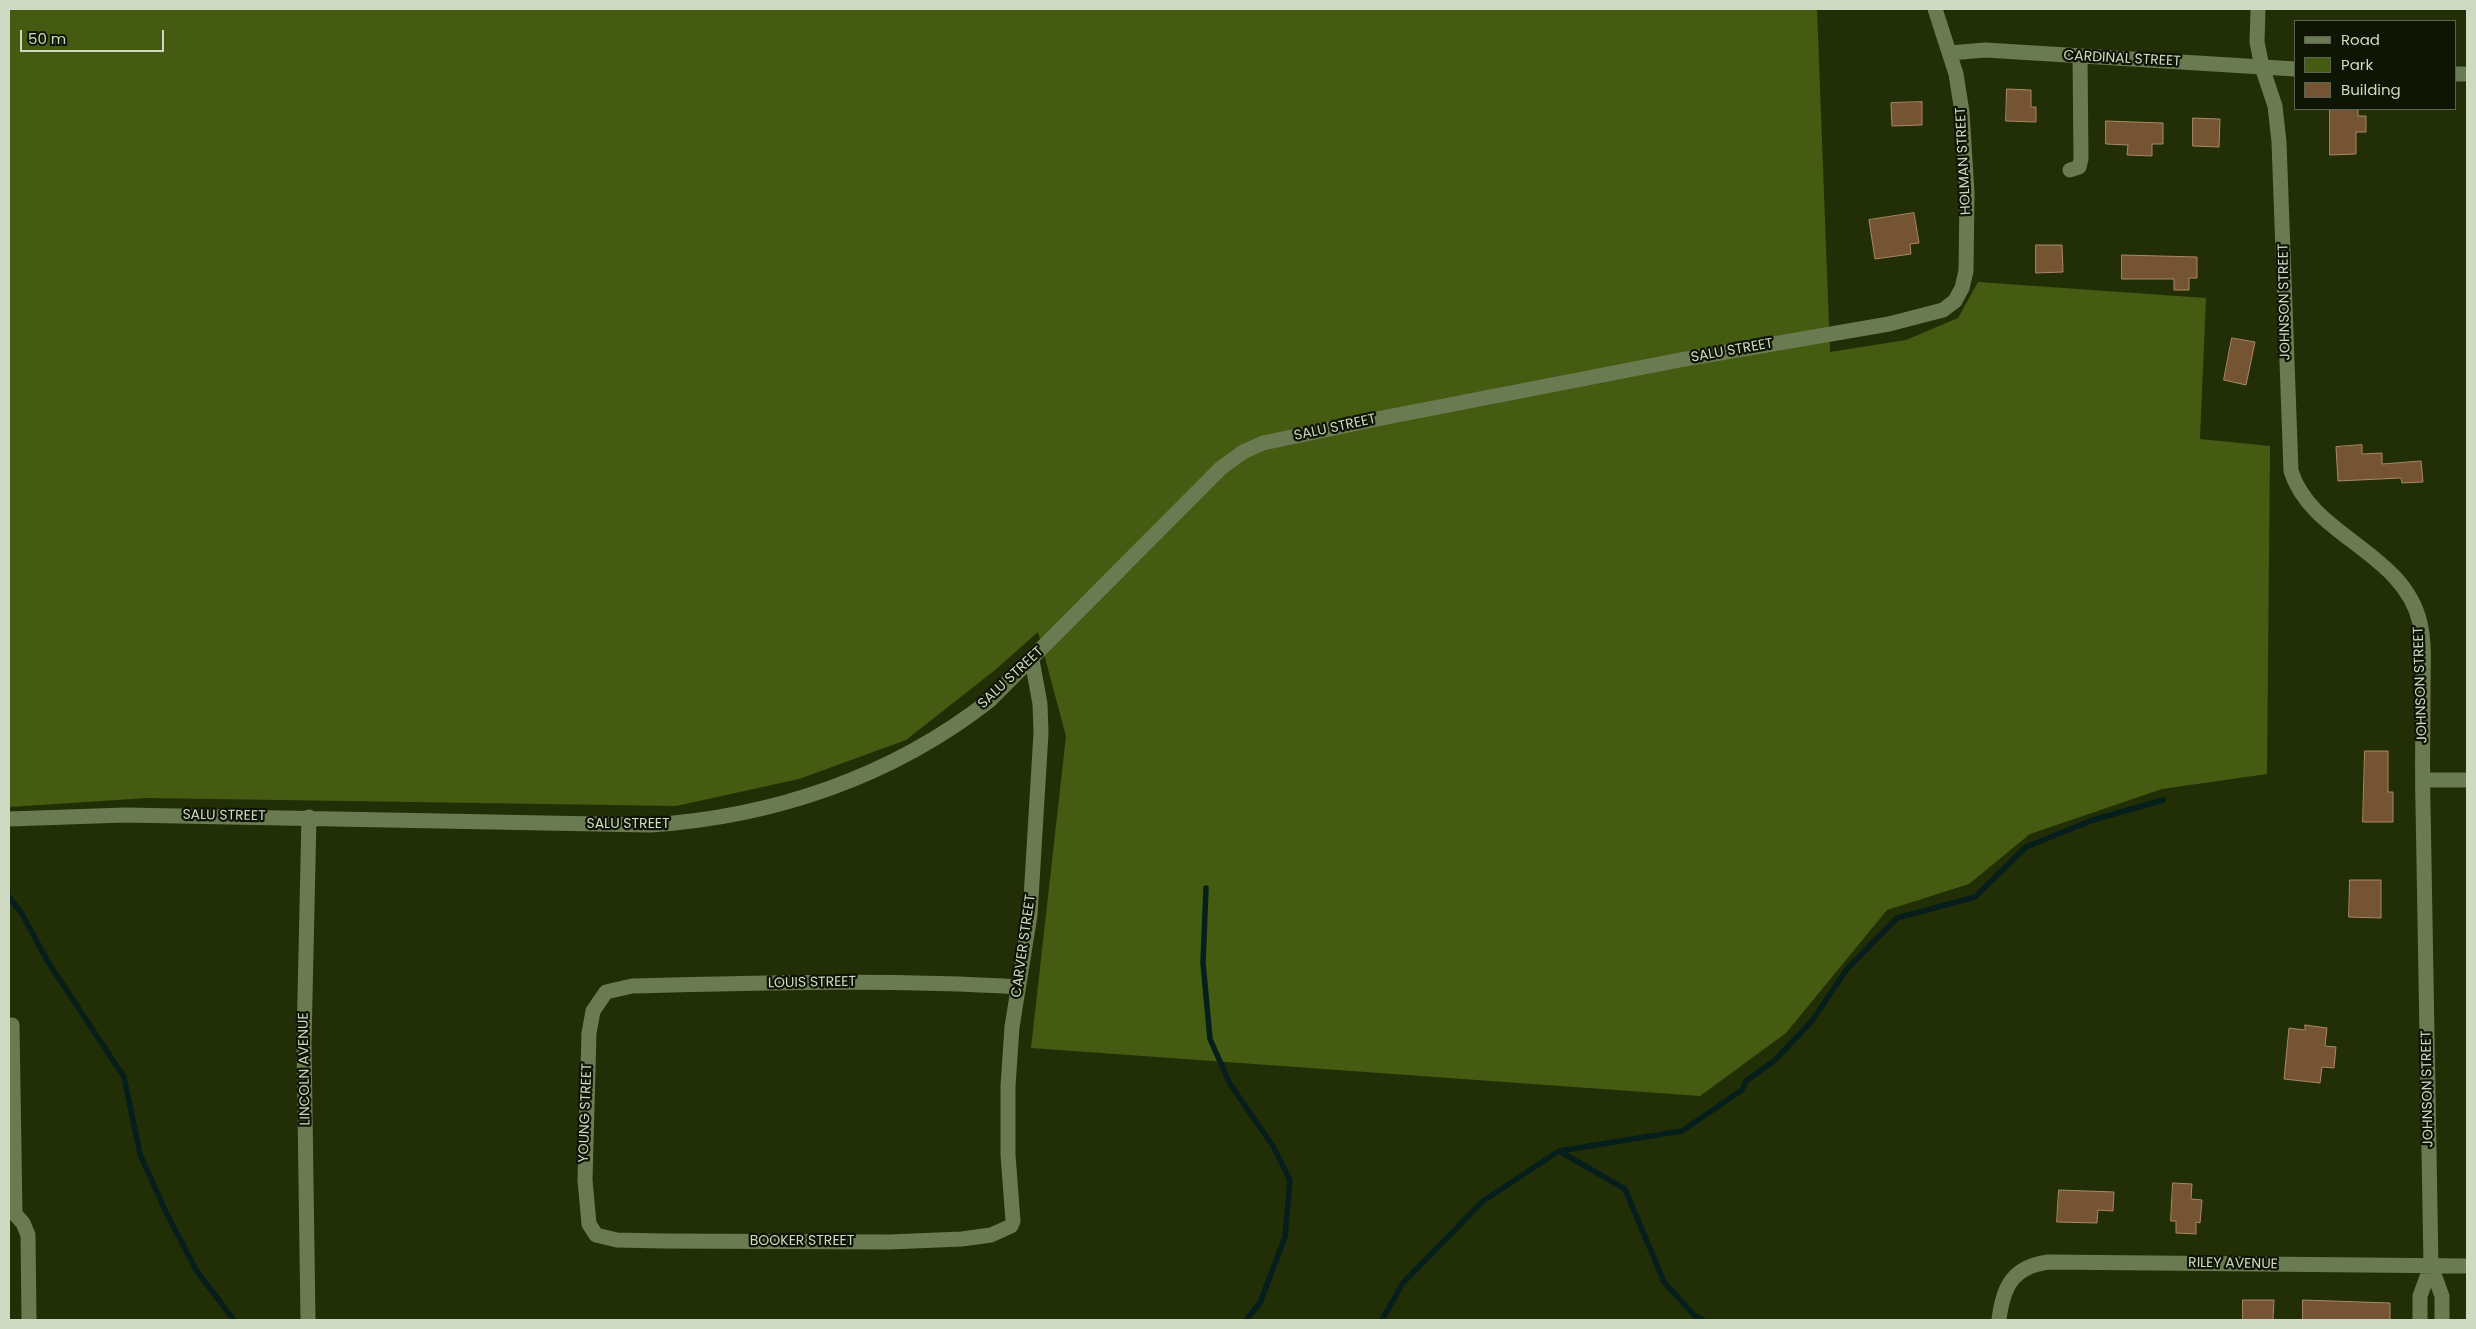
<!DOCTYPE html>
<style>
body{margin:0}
#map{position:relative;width:2476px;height:1329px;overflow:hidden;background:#222f06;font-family:Poppins,sans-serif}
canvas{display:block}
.frame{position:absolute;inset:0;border:10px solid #d0d9c2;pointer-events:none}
.legend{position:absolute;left:2294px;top:20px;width:162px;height:90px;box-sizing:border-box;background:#0f1505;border:1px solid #5c6351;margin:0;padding:6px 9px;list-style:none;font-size:15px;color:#d0d9c2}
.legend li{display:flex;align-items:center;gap:10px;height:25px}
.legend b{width:25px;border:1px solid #5c6351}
.scale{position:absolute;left:20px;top:30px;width:144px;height:22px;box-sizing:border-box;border:2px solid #d0d9c2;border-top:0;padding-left:6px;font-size:15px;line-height:18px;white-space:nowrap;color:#d0d9c2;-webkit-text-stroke:4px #0f1505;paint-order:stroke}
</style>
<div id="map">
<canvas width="2476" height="1329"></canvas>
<div class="frame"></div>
<ul class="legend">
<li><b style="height:6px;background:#6b7b51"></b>Road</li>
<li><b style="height:14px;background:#455b11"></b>Park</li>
<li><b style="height:14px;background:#755434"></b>Building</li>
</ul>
<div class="scale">50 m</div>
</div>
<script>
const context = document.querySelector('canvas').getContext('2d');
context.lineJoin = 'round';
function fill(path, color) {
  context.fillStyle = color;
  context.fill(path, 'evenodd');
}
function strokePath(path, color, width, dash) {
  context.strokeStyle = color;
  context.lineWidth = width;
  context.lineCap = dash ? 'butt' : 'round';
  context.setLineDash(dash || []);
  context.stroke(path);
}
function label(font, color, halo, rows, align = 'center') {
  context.font = font + ' Poppins,sans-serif';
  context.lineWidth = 4.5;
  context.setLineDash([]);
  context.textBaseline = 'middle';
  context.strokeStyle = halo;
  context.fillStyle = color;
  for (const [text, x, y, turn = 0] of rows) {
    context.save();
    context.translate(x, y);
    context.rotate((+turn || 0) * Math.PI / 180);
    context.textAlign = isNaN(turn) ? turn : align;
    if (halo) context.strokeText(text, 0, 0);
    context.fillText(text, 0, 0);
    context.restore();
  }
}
fill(new Path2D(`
 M 9,9 L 1817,9 L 1830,352 L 1906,340 L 1958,318 L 1978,282 L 2206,298 L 2200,439 L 2270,446 L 2267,774 L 2162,789 L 2030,834 L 1969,884 L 1887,910 L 1786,1033 L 1700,1096 L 1031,1048 L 1066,736 L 1038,632 L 995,670 L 906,740 L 799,779 L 676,806 L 147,798 L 9,807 Z`), '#455b11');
strokePath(new Path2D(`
 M 1206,888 L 1203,963 L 1210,1039 L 1230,1084 L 1273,1146 L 1290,1180 L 1285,1237 L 1260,1303 L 1246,1320
 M 9,897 L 22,914 L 48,962 L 124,1077 L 140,1154 L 165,1210 L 196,1270 L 234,1320
 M 1559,1151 L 1625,1189 L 1664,1282 L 1695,1316 L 1703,1320
 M 1382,1320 L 1403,1283 L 1483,1201 L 1559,1151 L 1682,1131 L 1742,1090 L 1746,1081 L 1774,1061 L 1812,1021 L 1847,969 L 1897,918 L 1975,897 L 2026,847 L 2093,820 L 2163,800`), '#061e1c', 5.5);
const building = new Path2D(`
 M 2007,89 L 2031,90 L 2031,107 L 2036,107 L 2036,122 L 2006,121 Z
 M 1922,102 L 1922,125 L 1892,126 L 1891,103 Z
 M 2330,109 L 2358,109 L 2358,116 L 2366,116 L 2366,132 L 2356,132 L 2356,154 L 2330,155 Z
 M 2193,118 L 2220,119 L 2219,147 L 2193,146 Z
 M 2106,121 L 2163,123 L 2163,144 L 2152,144 L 2152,156 L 2127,155 L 2128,145 L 2106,144 Z
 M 1914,213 L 1919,243 L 1910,244 L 1911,254 L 1875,259 L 1869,220 Z
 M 2036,245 L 2062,245 L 2063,272 L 2036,273 Z
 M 2122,255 L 2197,257 L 2197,278 L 2189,278 L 2189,290 L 2174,290 L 2174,279 L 2122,279 Z
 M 2232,338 L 2255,342 L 2246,385 L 2224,380 Z
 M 2362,445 L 2362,454 L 2382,453 L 2382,464 L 2421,461 L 2423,482 L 2402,483 L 2401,478 L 2338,481 L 2336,447 Z
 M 2365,751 L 2388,751 L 2388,792 L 2393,792 L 2393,822 L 2363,822 Z
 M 2350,880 L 2381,880 L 2381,918 L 2349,917 Z
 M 2305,1025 L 2327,1028 L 2325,1046 L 2336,1047 L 2334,1068 L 2322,1067 L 2320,1083 L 2284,1079 L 2289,1028 L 2305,1030 Z
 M 2173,1183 L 2192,1184 L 2191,1199 L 2202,1200 L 2200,1223 L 2196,1222 L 2196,1234 L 2176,1233 L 2176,1221 L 2171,1221 Z
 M 2059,1190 L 2114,1192 L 2113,1211 L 2098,1210 L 2097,1223 L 2057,1222 Z
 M 2243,1300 L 2274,1300 L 2273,1320 L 2243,1320 Z
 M 2303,1300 L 2390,1303 L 2390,1320 L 2303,1320 Z`);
fill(building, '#755434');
strokePath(building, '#ab8765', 1);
strokePath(new Path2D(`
 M 2258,9 L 2257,42 L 2262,67 L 2275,106 L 2279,142 L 2291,471 C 2311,536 2404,552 2420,623 C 2425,644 2423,666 2423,687 C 2423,727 2422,766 2423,806 C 2426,959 2427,1112 2431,1266 L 2442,1296 L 2442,1320
 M 1950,53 L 1985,50 L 2295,69
 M 2455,74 L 2467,74
 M 2070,170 L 2079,167 L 2081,159 L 2080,56
 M 2423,780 L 2467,780
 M 9,819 L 125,815 L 650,825 C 773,817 892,777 990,700 L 1221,468 L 1243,452 L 1263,443 L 1382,418 L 1680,360 L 1889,324 L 1943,310 L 1955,301 L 1962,288 L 1966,271 L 1967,193 L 1962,112 L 1956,74 L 1935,9
 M 1018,987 C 889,979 761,983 632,986 L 606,992 L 593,1011 L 589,1033 L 585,1180 L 589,1224 L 596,1235 L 617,1240 L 662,1241 L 889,1242 L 962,1239 L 991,1235 L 1011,1226 L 1013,1221 L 1008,1155 L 1008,1086 L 1012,1027 L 1030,915 L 1041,733 L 1040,704 L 1032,660
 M 12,1025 L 15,1214 L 23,1223 L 28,1235 L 29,1320
 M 308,1320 L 304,1042 L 309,817
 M 1999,1320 C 2003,1286 2013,1267 2048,1262 L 2467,1266
 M 2420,1320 L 2420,1296 L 2431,1266`), '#6b7b51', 15);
label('14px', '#d0d9c2', '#0f1505', [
 ["CARDINAL STREET",2122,59,3],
 ["HOLMAN STREET",1964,161,-93],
 ["JOHNSON STREET",2285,302,-91],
 ["SALU STREET",1732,351,-10],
 ["SALU STREET",1335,428,-12],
 ["SALU STREET",1011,678,-43],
 ["JOHNSON STREET",2421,685,-92],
 ["SALU STREET",224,816,1],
 ["SALU STREET",628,824],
 ["CARVER STREET",1024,946,-82],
 ["LOUIS STREET",812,983,-1],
 ["LINCOLN AVENUE",305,1069,-91],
 ["JOHNSON STREET",2428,1089,-91],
 ["YOUNG STREET",586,1113,-88],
 ["BOOKER STREET",802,1241],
 ["RILEY AVENUE",2233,1264,1]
]);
</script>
